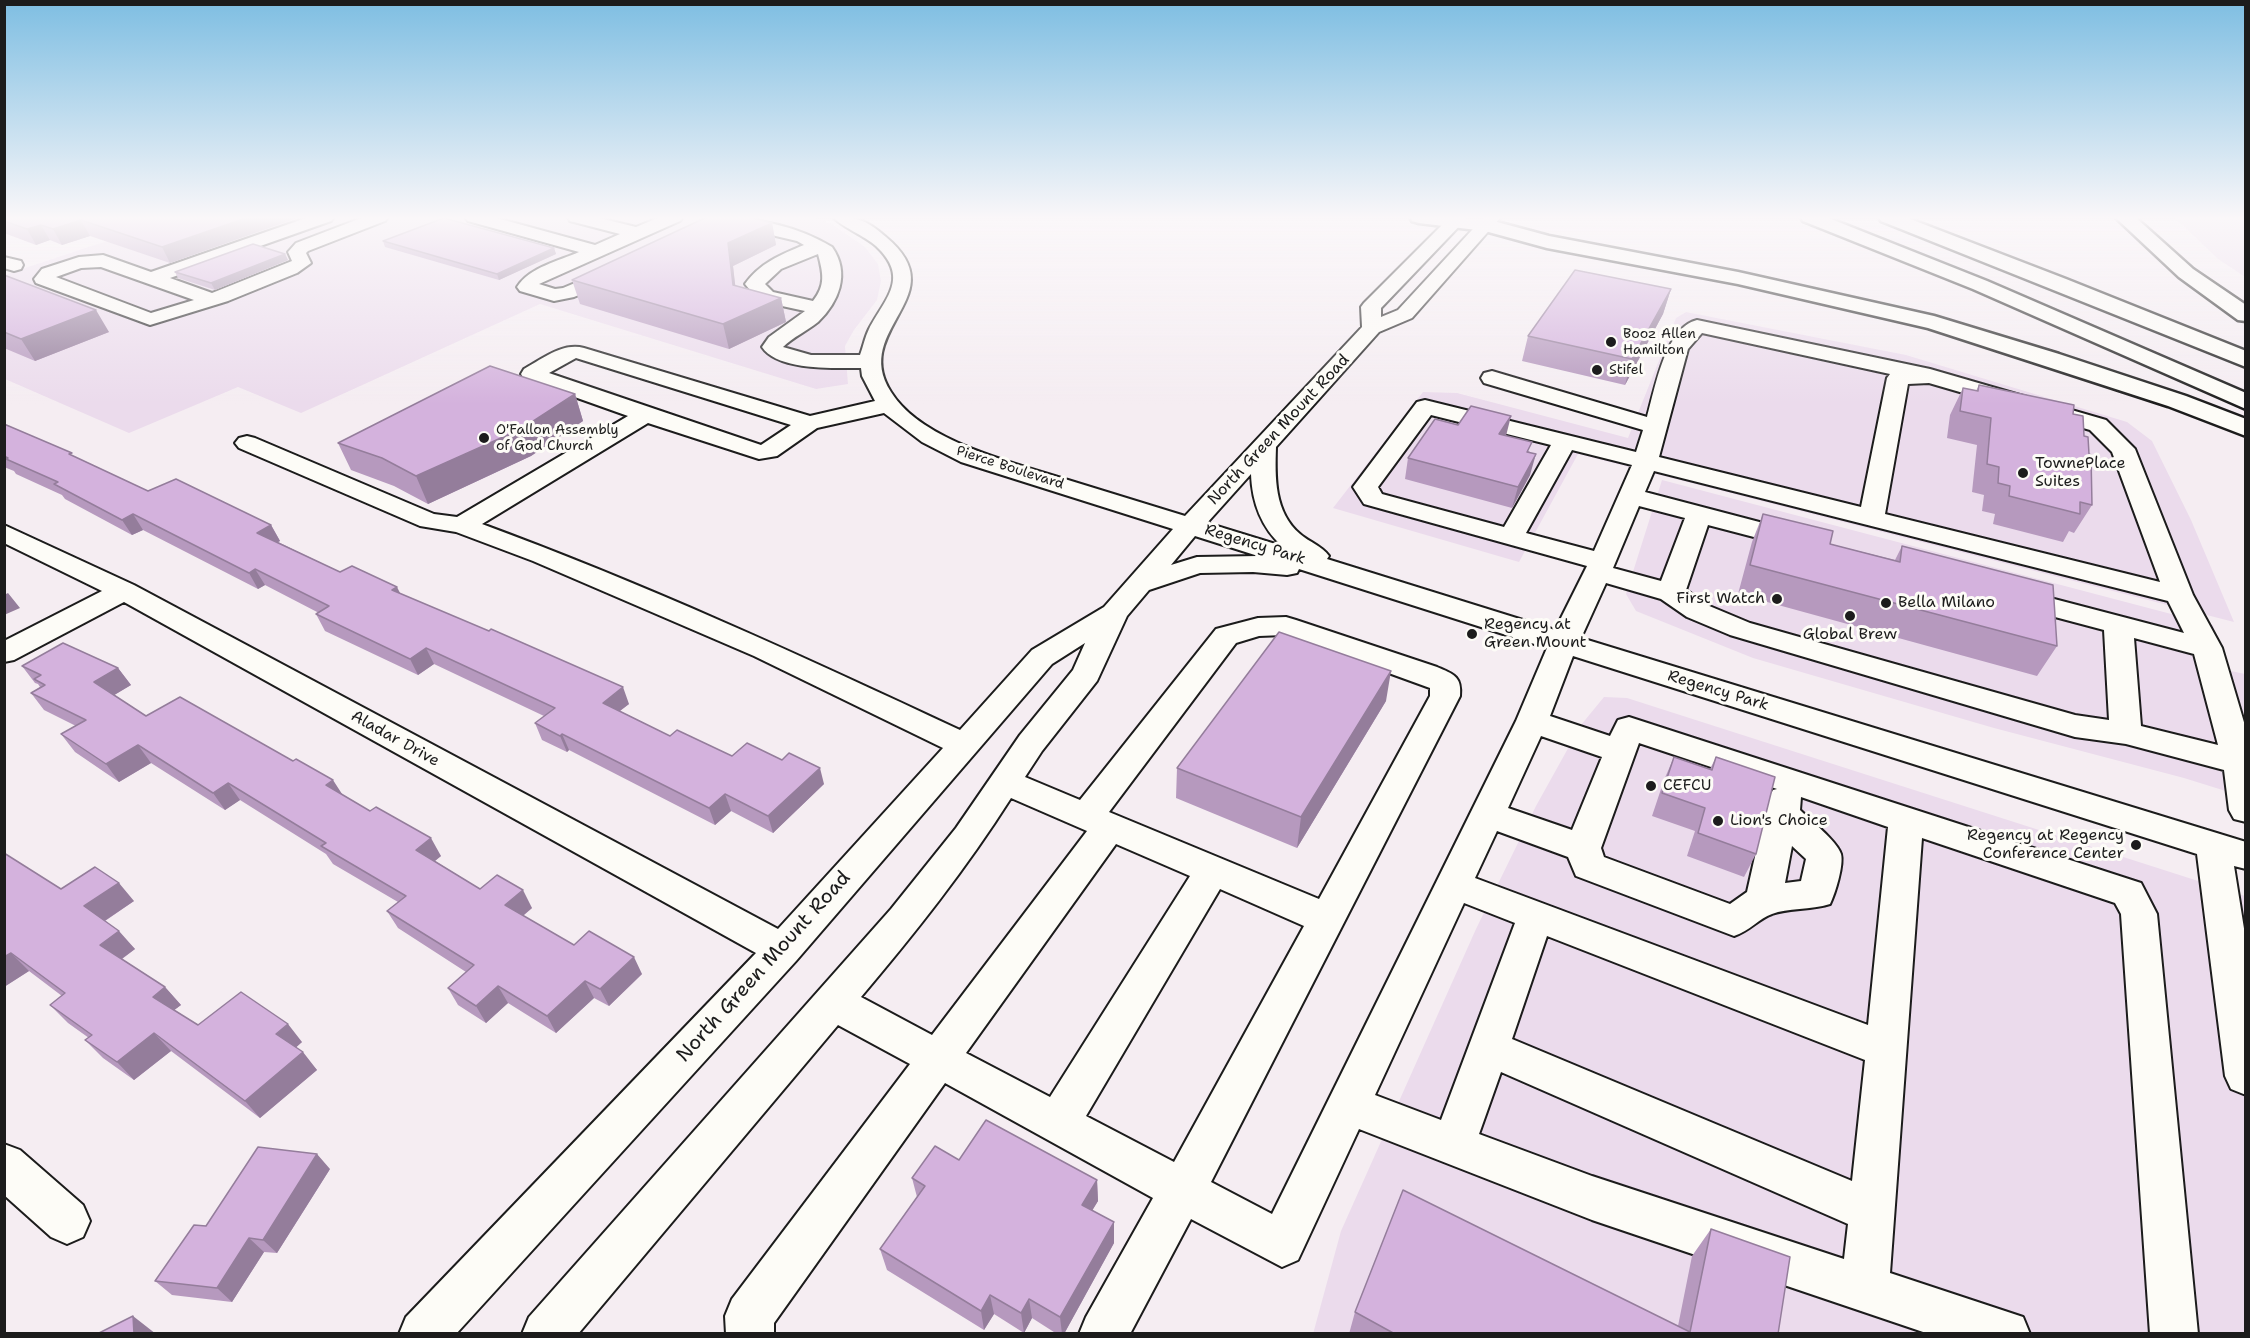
<!DOCTYPE html>
<style>
body{margin:0}
#map{position:relative;width:2250px;height:1338px;overflow:hidden;background:#f5edf2;font-family:"Shantell Sans",sans-serif}
canvas{display:block}
.frame{position:absolute;inset:0;border:6px solid #1c1c1c;pointer-events:none}
</style>
<div id="map">
<canvas width="2250" height="1338"></canvas>
<div class="frame"></div>
</div>
<script>
const context = document.querySelector('canvas').getContext('2d');
context.lineJoin = 'round';
function fill(path, color) {
  context.fillStyle = color;
  context.fill(path, 'evenodd');
}
function strokePath(path, color, width, dash) {
  context.strokeStyle = color;
  context.lineWidth = width;
  context.lineCap = dash ? 'butt' : 'round';
  context.setLineDash(dash || []);
  context.stroke(path);
}
function label(font, color, halo, rows, align = 'center') {
  context.font = font + ' "Shantell Sans",sans-serif';
  context.lineWidth = 6;
  context.setLineDash([]);
  context.textBaseline = 'middle';
  context.strokeStyle = halo;
  context.fillStyle = color;
  for (const [text, x, y, turn = 0] of rows) {
    context.save();
    context.translate(x, y);
    context.rotate((+turn || 0) * Math.PI / 180);
    context.textAlign = isNaN(turn) ? turn : align;
    if (halo) context.strokeText(text, 0, 0);
    context.fillText(text, 0, 0);
    context.restore();
  }
}
fill(new Path2D(`
 M 179,217 L 812,217 L 832,224 L 865,247 L 878,264 L 881,281 L 877,300 L 854,330 L 845,346 L 848,384 L 816,389 L 540,304 L 301,413 L 238,387 L 129,433 L 5,379 L 4,275 Z
 M 2174,217 L 2245,217 L 2245,277 L 2218,259 Z
 M 1686,312 L 1906,355 L 2127,422 L 2152,441 L 2191,520 L 2234,622 L 1578,454 L 1519,562 L 1333,508 L 1423,392 L 1457,393 L 1628,438 L 1676,318 Z
 M 1662,480 L 2213,625 L 2226,670 L 2245,674 L 2245,797 L 2184,778 L 1994,728 L 1753,658 L 1636,611 L 1626,594 Z
 M 1604,697 L 1627,698 L 2245,896 L 2245,1333 L 1313,1334 L 1341,1231 L 1476,929 L 1536,806 L 1581,725 Z`), '#ebdbec');
const minor = new Path2D(`
 M 309,217 L 334,217 L 331,221 L 170,278 L 212,293 L 292,261 L 288,252 L 296,243 L 364,217 L 388,217 L 385,221 L 308,251 L 306,253 L 311,263 L 297,273 L 228,301 L 150,325 L 36,283 L 34,279 L 42,269 L 79,257 L 103,255 L 151,272 ZM 101,267 L 194,300 L 151,313 L 56,277 L 81,268 Z
 M 465,217 L 493,217 L 595,245 L 620,234 L 570,221 L 568,217 L 595,217 L 636,227 L 660,217 L 683,217 L 680,221 L 539,284 L 555,289 L 563,288 L 613,267 L 620,269 L 622,273 L 620,277 L 574,297 L 554,301 L 520,291 L 517,287 C 530,267 559,261 579,252 L 468,221 Z
 M 710,217 C 752,217 796,225 832,247 C 851,274 838,303 818,322 C 807,331 793,337 783,347 L 811,355 L 860,355 C 863,347 865,337 869,329 C 886,297 910,278 876,246 C 865,236 840,226 833,217 C 857,216 868,221 886,237 C 957,296 850,328 891,392 C 922,442 1015,463 1068,480 C 1107,492 1146,504 1185,516 L 1362,327 L 1361,307 L 1364,303 L 1450,217 L 1468,217 L 1381,308 L 1381,317 L 1398,310 L 1484,217 L 1501,217 L 1412,318 L 1379,332 L 1276,447 C 1275,477 1274,512 1300,534 C 1309,542 1322,546 1329,556 L 1327,559 L 1555,630 L 1587,566 L 1364,504 L 1353,487 L 1417,402 L 1425,400 L 1636,452 L 1643,430 L 1484,383 L 1481,378 L 1484,373 L 1492,371 L 1647,417 C 1655,389 1665,328 1697,320 L 1930,369 L 2106,420 L 2135,449 L 2193,595 L 2222,648 L 2246,729 L 2246,822 L 2234,819 L 2229,810 L 2224,770 L 2126,744 L 2075,737 L 1730,635 L 1687,617 L 1661,599 L 1606,583 L 1581,638 L 2246,842 L 2246,869 L 2234,866 L 2246,941 L 2246,1095 L 2231,1089 L 2225,1076 L 2197,854 L 1573,656 L 1550,716 L 1610,736 L 1618,720 L 1629,717 L 2141,883 L 2157,914 L 2198,1334 L 2150,1334 L 2121,914 L 2115,903 L 1922,838 L 1890,1273 L 2023,1317 L 2030,1334 L 1929,1334 L 1592,1220 L 1359,1129 L 1298,1260 L 1282,1267 L 1191,1219 L 1130,1334 L 1079,1334 L 1086,1317 L 1153,1198 L 945,1083 L 774,1323 L 774,1334 L 726,1334 L 725,1316 L 732,1299 L 910,1064 L 838,1025 L 578,1334 L 522,1334 L 529,1317 L 891,909 L 956,828 L 1020,735 L 1073,670 L 1085,643 L 1052,664 L 796,961 L 456,1334 L 399,1334 L 406,1317 L 756,953 L 124,602 L 14,660 L 4,662 L 4,641 L 102,591 L 4,543 L 4,525 L 134,585 L 778,929 L 943,748 L 754,656 L 533,561 L 456,532 L 420,526 L 239,448 L 235,443 L 239,438 L 247,436 L 255,438 L 434,514 L 457,517 L 628,416 L 524,379 L 521,374 L 524,369 C 542,359 563,342 584,348 L 810,416 L 875,401 L 862,376 L 861,368 C 834,368 778,371 762,347 L 769,337 L 805,311 L 759,301 L 745,284 C 760,263 780,255 804,245 L 797,241 L 712,221 ZM 818,254 C 823,273 826,285 813,301 L 773,292 L 765,284 L 781,269 ZM 1702,333 L 1890,374 L 1887,378 L 1861,507 L 1659,457 L 1688,349 ZM 576,358 L 791,425 L 761,445 L 549,373 ZM 1929,383 L 2090,430 L 2112,452 L 2160,582 L 1885,514 L 1908,384 ZM 884,413 L 922,442 L 961,462 L 1173,529 L 1104,607 L 1032,650 L 960,730 C 802,656 645,584 482,524 L 648,423 L 759,459 L 777,456 L 817,428 ZM 1431,415 L 1551,445 L 1504,527 L 1382,494 L 1378,487 ZM 1572,450 L 1632,465 L 1594,551 L 1526,533 ZM 1654,471 L 2168,601 L 2184,633 L 2016,589 L 2006,592 L 2002,598 L 2006,604 L 2104,630 L 2109,720 L 2075,715 L 1750,623 L 1707,605 L 1686,590 L 1708,525 L 1796,548 L 1805,546 L 1809,540 L 1805,534 L 1645,492 ZM 1251,474 C 1252,502 1261,527 1282,546 L 1207,523 ZM 1639,506 L 1685,518 L 1661,581 L 1613,568 ZM 1195,536 L 1258,556 L 1197,557 L 1171,565 ZM 1299,569 L 1547,648 L 1516,721 L 1272,1214 L 1211,1182 L 1460,696 C 1462,676 1453,674 1437,667 L 1296,620 L 1286,617 L 1258,618 L 1216,629 L 1080,800 L 1025,777 L 1042,751 L 1097,681 L 1127,616 L 1149,590 L 1200,573 L 1253,572 L 1287,575 L 1297,573 ZM 1284,635 L 1430,688 L 1430,696 L 1319,899 L 1109,812 L 1236,643 L 1259,636 ZM 2134,638 L 2194,654 L 2218,745 L 2141,726 ZM 1541,736 L 1602,757 L 1572,830 L 1508,808 ZM 1639,743 L 1777,789 L 1773,790 L 1768,799 L 1747,892 L 1730,904 L 1604,857 L 1601,848 ZM 1801,797 L 1888,827 L 1868,1025 L 1475,878 L 1497,831 L 1568,857 L 1576,876 L 1734,936 C 1750,931 1759,918 1772,914 C 1787,908 1811,910 1830,904 C 1835,894 1844,865 1841,854 C 1837,841 1810,820 1800,810 ZM 1011,798 L 1087,831 L 932,1035 L 861,997 C 915,933 966,869 1011,798 ZM 1116,844 L 1190,876 L 1050,1097 L 966,1053 ZM 1792,846 L 1806,859 L 1801,881 L 1785,883 ZM 1220,889 L 1304,926 L 1174,1162 L 1086,1116 ZM 1464,903 L 1515,923 L 1441,1120 L 1375,1095 ZM 1547,936 L 1865,1060 L 1852,1181 L 1512,1039 ZM 1501,1072 L 1848,1224 L 1844,1259 L 1592,1176 L 1479,1134 Z
 M 4,257 L 21,261 L 23,265 L 21,269 L 14,271 L 4,268 Z
 M 4,1144 L 20,1150 L 83,1205 L 90,1221 L 83,1237 L 67,1244 L 51,1237 L 4,1195 Z`);
const highway = new Path2D(`
 M 1410,217 L 1486,219 L 1549,236 L 1738,272 L 1934,316 L 2059,354 L 2186,396 L 2246,419 L 2246,436 L 2168,406 L 1928,328 L 1738,284 L 1547,248 L 1485,231 L 1419,223 L 1412,221 Z
 M 1801,217 L 1826,217 L 1987,281 L 2246,393 L 2246,409 L 1973,289 L 1803,221 Z
 M 1879,217 L 1905,217 L 2066,279 L 2246,351 L 2246,367 L 1881,221 Z
 M 2115,217 L 2135,217 L 2193,269 L 2246,305 L 2246,321 L 2238,320 L 2179,277 Z`);
strokePath(minor, '#1c1c1c', 4);
strokePath(highway, '#1c1c1c', 5);
fill(minor, '#fdfcf7');
fill(highway, '#fdfcf7');
fill(new Path2D(`
 M 4,217 L 300,217 L 170,263 L 90,236 L 62,245 L 50,240 L 36,245 L 4,233 Z
 M 772,223 L 776,245 L 733,266 L 735,286 L 781,298 L 786,322 L 729,349 L 580,304 L 572,280 Z
 M 383,241 L 554,248 L 556,254 L 499,280 L 385,247 Z
 M 285,254 L 288,260 L 215,290 L 178,278 L 175,272 Z
 M 4,275 L 109,332 L 35,361 L 4,348 Z
 M 1671,289 L 1663,314 L 1625,385 L 1522,361 L 1528,336 Z
 M 1979,385 L 2073,414 L 2084,436 L 2089,454 L 2092,505 L 2074,533 L 2069,531 L 2063,542 L 1993,524 L 1995,514 L 1982,511 L 1984,495 L 1972,492 L 1977,445 L 1947,438 L 1950,415 L 1963,388 L 1976,391 Z
 M 575,394 L 583,421 L 531,456 L 428,504 L 394,486 L 351,470 L 338,443 Z
 M 4,424 L 148,491 L 271,525 L 280,541 L 278,542 L 340,572 L 400,594 L 629,704 L 620,711 L 670,736 L 732,756 L 824,784 L 773,833 L 731,811 L 715,825 L 569,750 L 567,752 L 542,740 L 535,723 L 544,716 L 434,664 L 418,675 L 325,631 L 316,614 L 319,613 L 265,585 L 258,589 L 143,530 L 132,535 L 65,499 L 62,495 L 16,474 L 14,471 L 4,467 Z
 M 1506,436 L 1530,452 L 1530,475 L 1512,508 L 1405,479 L 1408,458 Z
 M 1763,514 L 1830,544 L 1895,560 L 1902,546 L 2057,646 L 2037,676 L 1738,594 L 1752,542 Z
 M 22,666 L 118,668 L 131,685 L 114,695 L 146,716 L 343,795 L 441,856 L 435,861 L 480,889 L 532,908 L 523,916 L 574,945 L 642,974 L 609,1006 L 594,998 L 556,1033 L 508,1003 L 486,1023 L 458,1005 L 448,988 L 466,972 L 398,928 L 387,911 L 398,902 L 333,864 L 326,854 L 240,800 L 225,810 L 151,763 L 119,782 L 75,752 L 61,734 L 76,726 L 44,710 L 31,693 L 40,687 L 38,684 L 35,683 Z
 M 1386,701 L 1297,848 L 1176,798 L 1177,768 Z
 M 1674,757 L 1710,769 L 1716,757 L 1756,854 L 1744,877 L 1687,856 L 1695,831 L 1652,816 L 1664,780 Z
 M 4,853 L 61,889 L 134,901 L 105,921 L 135,949 L 122,959 L 165,987 L 181,1005 L 174,1010 L 198,1025 L 302,1042 L 296,1047 L 317,1070 L 260,1118 L 171,1051 L 134,1080 L 103,1058 L 85,1040 L 89,1038 L 68,1023 L 50,1005 L 62,996 L 29,971 L 4,987 Z
 M 959,1160 L 1097,1180 L 1098,1201 L 1092,1210 L 1114,1222 L 1114,1243 L 1064,1334 L 1057,1334 L 1032,1318 L 1024,1333 L 994,1314 L 984,1330 L 887,1270 L 880,1249 L 917,1197 L 912,1178 Z
 M 330,1169 L 277,1253 L 264,1252 L 232,1302 L 172,1295 L 155,1281 Z
 M 1711,1229 L 1778,1334 L 1349,1334 L 1355,1312 L 1678,1326 L 1692,1256 Z`), '#b699be');
fill(new Path2D(`
 M 249,217 L 300,217 L 170,263 L 162,247 Z
 M 81,220 L 90,236 L 62,245 L 53,229 Z
 M 772,223 L 776,245 L 733,266 L 738,309 L 733,285 L 728,243 Z
 M 41,225 L 50,240 L 36,245 L 27,229 Z
 M 554,248 L 556,254 L 499,280 L 497,274 Z
 M 285,254 L 288,260 L 215,290 L 211,283 Z
 M 1671,289 L 1663,314 L 1625,385 L 1632,359 Z
 M 781,298 L 786,322 L 729,349 L 723,324 Z
 M 96,310 L 109,332 L 35,361 L 21,339 Z
 M 575,394 L 583,421 L 531,456 L 428,504 L 416,476 Z
 M 1511,416 L 1506,436 L 1499,434 Z
 M 1536,454 L 1530,475 L 1512,508 L 1518,487 Z
 M 133,514 L 143,530 L 132,535 L 122,520 Z
 M 271,525 L 280,541 L 266,548 L 257,533 Z
 M 255,569 L 265,585 L 258,589 L 249,573 Z
 M 397,587 L 405,603 L 392,590 Z
 M 8,593 L 20,608 L 4,615 L 4,595 Z
 M 426,648 L 434,664 L 418,675 L 410,659 Z
 M 118,668 L 131,685 L 106,700 L 94,682 Z
 M 1391,671 L 1386,701 L 1297,848 L 1301,817 Z
 M 623,687 L 629,704 L 609,719 L 603,703 Z
 M 562,734 L 569,750 L 567,752 L 560,736 Z
 M 138,745 L 151,763 L 119,782 L 106,764 Z
 M 820,768 L 824,784 L 773,833 L 768,816 Z
 M 333,780 L 344,797 L 326,785 Z
 M 228,783 L 240,800 L 225,810 L 213,793 Z
 M 725,794 L 731,811 L 715,825 L 709,808 Z
 M 431,838 L 441,856 L 426,868 L 416,850 Z
 M 119,883 L 134,901 L 100,924 L 84,906 Z
 M 523,890 L 532,908 L 514,923 L 505,905 Z
 M 119,931 L 135,949 L 116,963 L 100,945 Z
 M 11,953 L 29,971 L 4,987 L 4,957 Z
 M 634,957 L 642,974 L 609,1006 L 600,989 Z
 M 585,981 L 594,998 L 556,1033 L 547,1016 Z
 M 498,986 L 508,1003 L 486,1023 L 476,1006 Z
 M 165,987 L 181,1005 L 169,1014 L 153,997 Z
 M 288,1024 L 302,1042 L 291,1052 L 276,1034 Z
 M 154,1033 L 171,1051 L 134,1080 L 117,1062 Z
 M 303,1052 L 317,1070 L 260,1118 L 245,1101 Z
 M 317,1154 L 330,1169 L 277,1253 L 263,1240 Z
 M 1097,1180 L 1098,1201 L 1083,1226 L 1082,1205 Z
 M 1114,1222 L 1114,1243 L 1064,1334 L 1062,1334 L 1060,1317 Z
 M 249,1238 L 264,1252 L 232,1302 L 217,1288 Z
 M 990,1295 L 994,1314 L 984,1330 L 981,1311 Z
 M 1029,1299 L 1032,1318 L 1024,1333 L 1021,1313 Z
 M 133,1316 L 156,1334 L 134,1334 Z`), '#947d9b');
const building = new Path2D(`
 M 4,217 L 249,217 L 162,247 L 81,220 L 53,229 L 41,225 L 27,229 L 4,221 Z
 M 707,217 L 750,217 L 772,223 L 728,243 L 733,285 L 781,298 L 723,324 L 572,280 Z
 M 444,218 L 554,248 L 497,274 L 383,241 Z
 M 253,244 L 285,254 L 211,283 L 175,272 Z
 M 1575,270 L 1671,289 L 1632,359 L 1528,336 Z
 M 4,275 L 96,310 L 21,339 L 4,332 Z
 M 490,366 L 575,394 L 521,429 L 416,476 L 382,458 L 338,443 Z
 M 1979,385 L 2074,405 L 2073,414 L 2083,416 L 2084,436 L 2088,437 L 2089,454 L 2091,455 L 2092,505 L 2080,502 L 2080,514 L 2009,496 L 2010,486 L 1998,483 L 1999,467 L 1987,464 L 1991,418 L 1960,411 L 1963,388 L 1978,391 Z
 M 1471,406 L 1511,416 L 1499,434 L 1532,442 L 1527,452 L 1536,454 L 1518,487 L 1408,458 L 1435,419 L 1458,425 Z
 M 4,424 L 72,453 L 69,454 L 148,491 L 176,479 L 271,525 L 257,533 L 340,572 L 352,566 L 397,587 L 392,590 L 489,631 L 491,629 L 623,687 L 603,703 L 670,736 L 677,730 L 732,756 L 747,743 L 782,760 L 789,753 L 820,768 L 768,816 L 725,794 L 709,808 L 562,734 L 560,736 L 535,723 L 555,708 L 426,648 L 410,659 L 316,614 L 329,606 L 255,569 L 249,573 L 133,514 L 122,520 L 54,484 L 58,482 L 6,459 L 8,458 L 4,456 Z
 M 1763,514 L 1833,531 L 1830,544 L 1900,562 L 1902,546 L 2053,585 L 2057,646 L 1750,565 Z
 M 1279,632 L 1391,671 L 1301,817 L 1177,768 Z
 M 63,643 L 118,668 L 94,682 L 146,716 L 180,697 L 293,761 L 296,759 L 333,780 L 326,785 L 370,811 L 376,807 L 431,838 L 416,850 L 480,889 L 497,875 L 523,890 L 505,905 L 574,945 L 589,931 L 634,957 L 600,989 L 585,981 L 547,1016 L 498,986 L 476,1006 L 448,988 L 474,965 L 387,911 L 406,896 L 321,846 L 326,843 L 228,783 L 213,793 L 138,745 L 106,764 L 61,734 L 86,720 L 31,693 L 45,685 L 34,679 L 41,675 L 22,666 Z
 M 1674,757 L 1712,770 L 1716,757 L 1775,777 L 1756,854 L 1698,833 L 1705,808 L 1662,793 Z
 M 4,853 L 61,889 L 95,867 L 119,883 L 84,906 L 119,931 L 100,945 L 165,987 L 153,997 L 198,1025 L 241,992 L 288,1024 L 276,1034 L 303,1052 L 245,1101 L 154,1033 L 117,1062 L 85,1040 L 92,1035 L 50,1005 L 65,993 L 11,953 L 4,957 Z
 M 986,1120 L 1097,1180 L 1082,1205 L 1114,1222 L 1060,1317 L 1029,1299 L 1021,1313 L 990,1295 L 981,1311 L 880,1249 L 925,1186 L 912,1178 L 935,1146 L 959,1160 Z
 M 258,1147 L 317,1154 L 263,1240 L 249,1238 L 217,1288 L 155,1281 L 194,1225 L 206,1226 Z
 M 1403,1190 L 1690,1332 L 1711,1229 L 1790,1257 L 1778,1334 L 1395,1334 L 1355,1312 Z
 M 133,1316 L 134,1334 L 97,1334 Z`);
fill(building, '#d4b2dd');
strokePath(building, '#947d9b', 1.5);
const sky = context.createLinearGradient(0, 0, 0, 404);
sky.addColorStop(0, '#7ebee2');
sky.addColorStop(0.54, '#faf7f9');
sky.addColorStop(1, '#faf7f900');
context.fillStyle = sky;
context.fillRect(0, 0, 2250, 404);
for (const [x, y, r, color] of [
 [1611,342,6,"#1c1c1c"],
 [1597,370,6,"#1c1c1c"],
 [484,438,6,"#1c1c1c"],
 [2023,473,6,"#1c1c1c"],
 [1777,599,6,"#1c1c1c"],
 [1886,603,6,"#1c1c1c"],
 [1850,616,6,"#1c1c1c"],
 [1472,634,6,"#1c1c1c"],
 [1651,786,6,"#1c1c1c"],
 [1718,821,6,"#1c1c1c"],
 [2136,845,6,"#1c1c1c"]
]) {
  const dot = new Path2D();
  dot.arc(x, y, r, 0, 2 * Math.PI);
  context.fillStyle = color;
  context.fill(dot);
  strokePath(dot, '#fdfcf7', 2);
}
label('14px', '#1c1c1c', '#fdfcf7', [
 ["Booz Allen",1623,334],
 ["Hamilton",1623,350],
 ["Stifel",1609,370],
 ["O'Fallon Assembly",496,430],
 ["of God Church",496,446]
], 'left');
label('14px', '#1c1c1c', '#fdfcf7', [
 ["Pierce Boulevard",1010,468,18]
]);
label('16px', '#1c1c1c', '#fdfcf7', [
 ["North Green Mount Road",1279,430,-47],
 ["Regency Park",1255,545,17],
 ["Regency Park",1718,691,17],
 ["Aladar Drive",395,739,29]
]);
label('16px', '#1c1c1c', '#fdfcf7', [
 ["TownePlace",2035,464],
 ["Suites",2035,482],
 ["First Watch",1765,599,"right"],
 ["Bella Milano",1898,603],
 ["Regency at",1484,625],
 ["Green Mount",1484,643],
 ["Global Brew",1850,635,"center"],
 ["CEFCU",1663,786],
 ["Lion's Choice",1730,821],
 ["Regency at Regency",2124,836,"right"],
 ["Conference Center",2124,854,"right"]
], 'left');
label('20px', '#1c1c1c', '#fdfcf7', [
 ["North Green Mount Road",764,967,-48]
]);
</script>
